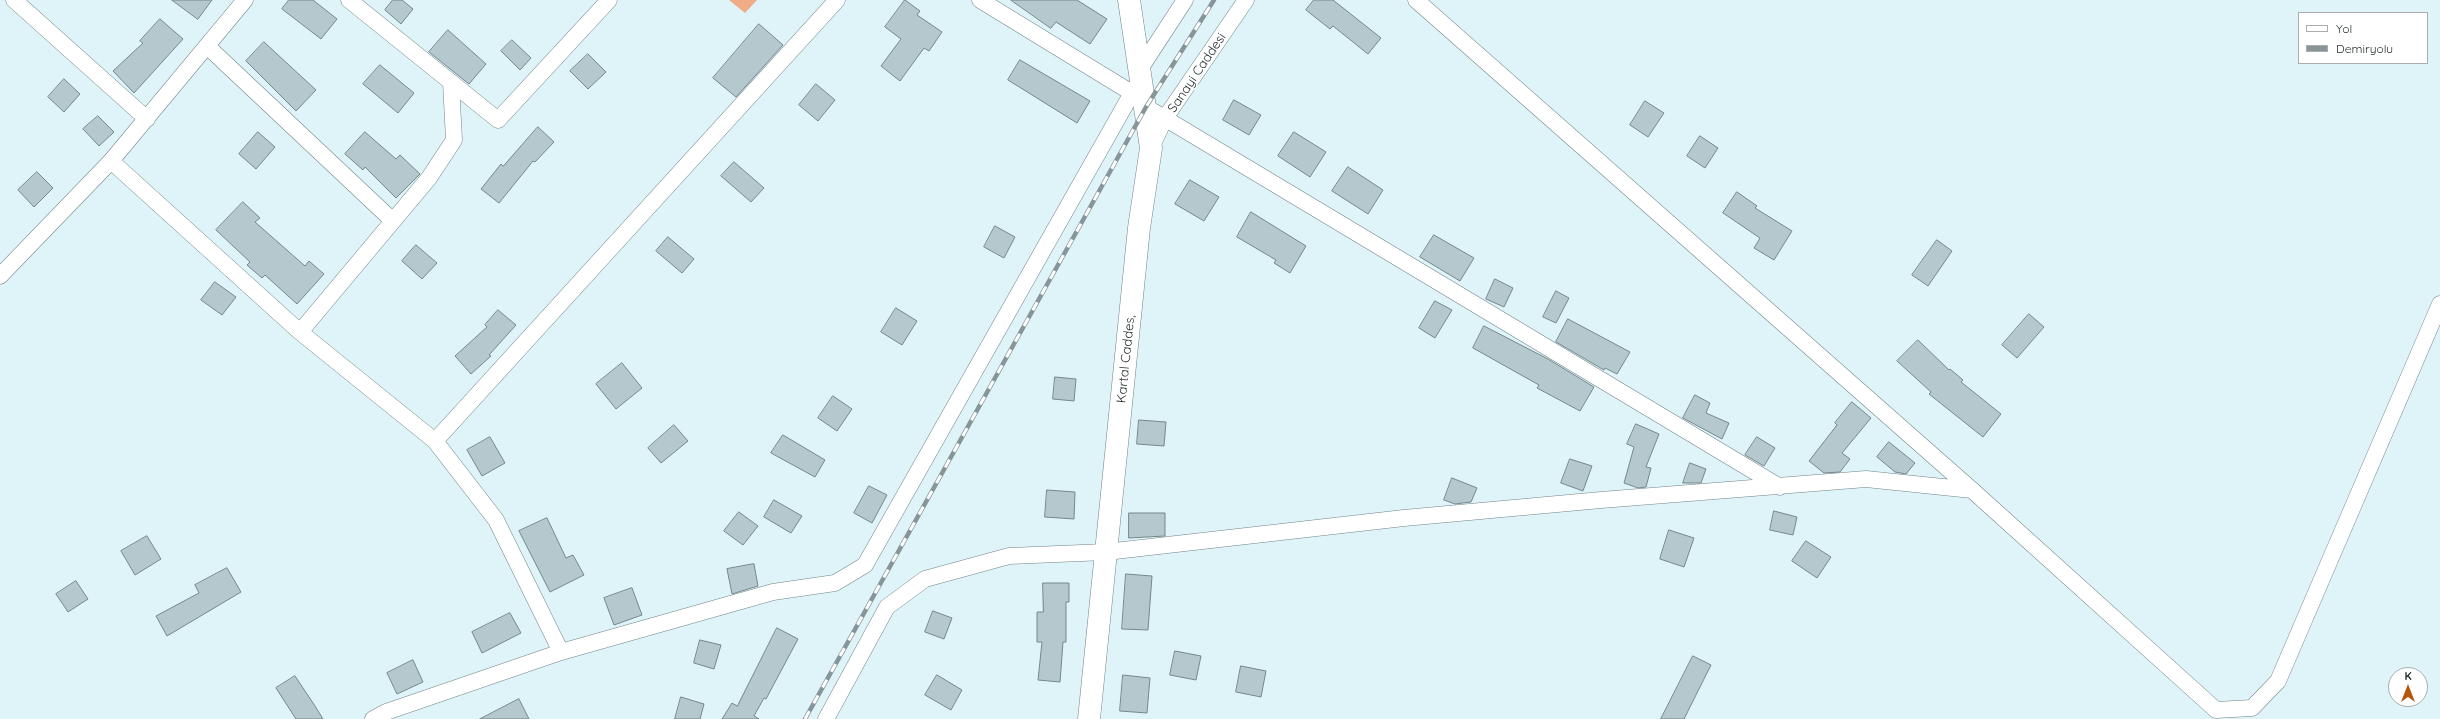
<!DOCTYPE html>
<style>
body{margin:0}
#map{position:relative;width:2440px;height:719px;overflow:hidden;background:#dff4f9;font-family:Quicksand,sans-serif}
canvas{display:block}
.legend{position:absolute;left:2298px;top:12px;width:130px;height:52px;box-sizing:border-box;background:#fff;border:1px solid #a9adad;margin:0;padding:5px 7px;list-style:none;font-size:12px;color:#293133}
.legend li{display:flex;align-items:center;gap:8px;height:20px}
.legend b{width:20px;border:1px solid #a9adad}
.north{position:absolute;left:2388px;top:667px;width:40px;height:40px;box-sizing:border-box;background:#fff;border:1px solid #a9adad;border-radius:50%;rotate:0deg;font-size:11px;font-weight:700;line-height:16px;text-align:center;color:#293133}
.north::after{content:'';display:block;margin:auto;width:14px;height:18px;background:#b4550a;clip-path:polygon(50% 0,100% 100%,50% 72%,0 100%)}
</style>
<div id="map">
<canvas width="2440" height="719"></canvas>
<ul class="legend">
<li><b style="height:5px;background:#fff"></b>Yol</li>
<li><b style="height:5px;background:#879599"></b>Demiryolu</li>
</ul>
<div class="north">K</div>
</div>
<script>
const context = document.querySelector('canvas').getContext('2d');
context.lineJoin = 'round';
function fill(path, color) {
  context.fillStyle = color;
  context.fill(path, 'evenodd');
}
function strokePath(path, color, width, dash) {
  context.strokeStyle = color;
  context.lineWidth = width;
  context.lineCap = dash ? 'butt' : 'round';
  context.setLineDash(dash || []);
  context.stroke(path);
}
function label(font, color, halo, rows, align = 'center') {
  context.font = font + ' Quicksand,sans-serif';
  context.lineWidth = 3;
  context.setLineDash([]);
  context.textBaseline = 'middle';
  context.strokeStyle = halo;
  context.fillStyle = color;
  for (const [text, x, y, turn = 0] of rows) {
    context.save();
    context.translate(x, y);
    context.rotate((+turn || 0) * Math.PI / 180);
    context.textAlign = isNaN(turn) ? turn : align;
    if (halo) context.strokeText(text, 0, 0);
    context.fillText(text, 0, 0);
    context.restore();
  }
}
fill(new Path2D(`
 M 729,0 L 757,0 L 745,13 Z`), '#efac87');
const building = new Path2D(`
 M 172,0 L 212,0 L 198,19 Z
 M 289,0 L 313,0 L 337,19 L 321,39 L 282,9 Z
 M 393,0 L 402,0 L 413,9 L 401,24 L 385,10 Z
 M 905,0 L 920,11 L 917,15 L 942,32 L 929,51 L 924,48 L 900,81 L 881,66 L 901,39 L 885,27 Z
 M 1011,0 L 1077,0 L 1107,19 L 1090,44 L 1056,22 L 1051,28 Z
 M 1314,0 L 1333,0 L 1381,38 L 1368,54 L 1333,26 L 1330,29 L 1306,10 Z
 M 160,19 L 183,39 L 134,93 L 113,71 L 143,43 L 140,41 Z
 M 759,24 L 783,45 L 736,97 L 713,78 Z
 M 448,30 L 486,64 L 469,84 L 429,52 Z
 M 512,40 L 531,58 L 520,70 L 501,51 Z
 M 264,42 L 316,90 L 296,111 L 246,61 Z
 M 588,54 L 606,72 L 588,89 L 570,71 Z
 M 1020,60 L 1090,101 L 1077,123 L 1008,80 Z
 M 380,65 L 414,93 L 398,113 L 363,84 Z
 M 64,79 L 80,94 L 64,112 L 48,97 Z
 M 816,84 L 835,100 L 818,121 L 799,105 Z
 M 1234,100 L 1261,115 L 1249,135 L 1223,120 Z
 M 1645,101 L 1664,113 L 1648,137 L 1630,125 Z
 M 98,116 L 114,132 L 99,146 L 83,129 Z
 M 538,127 L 554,142 L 535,162 L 533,161 L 499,203 L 481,189 L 501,164 L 503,166 Z
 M 258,132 L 275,147 L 256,169 L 239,154 Z
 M 365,132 L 396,159 L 400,155 L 420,174 L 396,198 L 365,167 L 363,170 L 345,154 Z
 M 1294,132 L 1326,152 L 1310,177 L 1278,156 Z
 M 1700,136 L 1718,148 L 1705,168 L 1687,156 Z
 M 734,162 L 764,188 L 751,202 L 721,176 Z
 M 1348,167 L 1383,190 L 1368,214 L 1332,191 Z
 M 37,172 L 53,188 L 34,207 L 18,190 Z
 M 1190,180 L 1219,197 L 1204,221 L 1175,204 Z
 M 1737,192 L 1757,206 L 1755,208 L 1792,231 L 1774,260 L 1754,248 L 1760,238 L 1723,213 Z
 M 243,202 L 260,218 L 255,222 L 305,266 L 309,261 L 324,274 L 297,304 L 265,275 L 262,278 L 247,265 L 250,262 L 216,230 Z
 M 1251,212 L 1306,246 L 1290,273 L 1274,263 L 1276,260 L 1237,237 Z
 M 995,226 L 1015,237 L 1004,258 L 984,247 Z
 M 1434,235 L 1474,258 L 1460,281 L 1420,257 Z
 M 668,237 L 694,259 L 682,273 L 656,251 Z
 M 1937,240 L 1952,251 L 1928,286 L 1912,275 Z
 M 416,245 L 437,263 L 422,279 L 402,261 Z
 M 1495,279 L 1513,288 L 1504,307 L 1486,299 Z
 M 215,282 L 236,297 L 222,315 L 201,300 Z
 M 1556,291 L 1569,298 L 1556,323 L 1543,317 Z
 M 1435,301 L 1452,310 L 1435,338 L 1419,328 Z
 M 896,308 L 917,321 L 902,345 L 881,332 Z
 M 498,310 L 516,325 L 489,355 L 491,356 L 471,374 L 455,356 L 487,327 L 485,325 Z
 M 2029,314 L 2044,327 L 2017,358 L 2002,345 Z
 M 1568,319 L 1630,352 L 1617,374 L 1605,368 L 1604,370 L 1556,342 Z
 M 1484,326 L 1548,359 L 1594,387 L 1580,411 L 1537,388 L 1539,385 L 1473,348 Z
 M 1918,340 L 1949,370 L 1950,369 L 1963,380 L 1961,382 L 2001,414 L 1983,437 L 1929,394 L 1931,392 L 1897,361 Z
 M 622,363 L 642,388 L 616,409 L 596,384 Z
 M 1055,377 L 1076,379 L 1074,401 L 1053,399 Z
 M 1695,395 L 1710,403 L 1706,413 L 1729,423 L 1722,439 L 1683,418 Z
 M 833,396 L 852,409 L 837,431 L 818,418 Z
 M 1852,402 L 1871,418 L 1842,453 L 1850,459 L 1840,472 L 1824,473 L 1809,461 L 1837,425 L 1835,423 Z
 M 1139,420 L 1166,422 L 1164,446 L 1137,444 Z
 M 1636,424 L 1659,434 L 1646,467 L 1651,468 L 1646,487 L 1638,488 L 1624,483 L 1634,447 L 1627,444 Z
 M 674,425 L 688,441 L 661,463 L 648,448 Z
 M 783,435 L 825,460 L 815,477 L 771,453 Z
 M 490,437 L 505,463 L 482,476 L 467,450 Z
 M 1757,437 L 1775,448 L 1764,466 L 1745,455 Z
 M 1889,442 L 1915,463 L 1906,474 L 1895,472 L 1877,457 Z
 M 1570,459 L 1592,466 L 1583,491 L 1561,483 Z
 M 1690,463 L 1706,469 L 1701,483 L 1683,483 Z
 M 1452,478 L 1477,488 L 1471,502 L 1455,504 L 1444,500 Z
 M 869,486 L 887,495 L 872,523 L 854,513 Z
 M 1047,490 L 1075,492 L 1074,519 L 1045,517 Z
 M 774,500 L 802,516 L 791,533 L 764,517 Z
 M 1774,511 L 1797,517 L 1793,535 L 1770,530 Z
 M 739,512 L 758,526 L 743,545 L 724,531 Z
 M 1129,513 L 1165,513 L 1165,536 L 1129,538 Z
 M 547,518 L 566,558 L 573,555 L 584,575 L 550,592 L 519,531 Z
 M 1669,530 L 1694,538 L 1684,567 L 1660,559 Z
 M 147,536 L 161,559 L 135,575 L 121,551 Z
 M 1806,541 L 1831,557 L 1817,578 L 1792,561 Z
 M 754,564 L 758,586 L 732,594 L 727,569 Z
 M 227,568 L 241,592 L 167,636 L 156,616 L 199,593 L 195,585 Z
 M 1126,574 L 1152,576 L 1148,630 L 1122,629 Z
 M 76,581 L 88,599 L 68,612 L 56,594 Z
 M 1043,583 L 1069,583 L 1069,602 L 1066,602 L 1066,642 L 1063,642 L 1060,682 L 1038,680 L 1042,642 L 1037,642 L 1037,612 L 1043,612 Z
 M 632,588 L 642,615 L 614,625 L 604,598 Z
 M 933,611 L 952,618 L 944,639 L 925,632 Z
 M 510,613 L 521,633 L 482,653 L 472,632 Z
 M 777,628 L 798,639 L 766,699 L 764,698 L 754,716 L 759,719 L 722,719 L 732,703 L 737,706 Z
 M 700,640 L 721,645 L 714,669 L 694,663 Z
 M 1175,651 L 1201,656 L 1196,680 L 1170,675 Z
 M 1693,656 L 1711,665 L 1684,719 L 1661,719 Z
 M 413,660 L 423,682 L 397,694 L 387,673 Z
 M 1241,666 L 1266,671 L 1261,697 L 1236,692 Z
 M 937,675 L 962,690 L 951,710 L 925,695 Z
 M 1123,675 L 1150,678 L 1147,713 L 1120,711 Z
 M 295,676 L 315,706 L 323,719 L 296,719 L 276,688 Z
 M 681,697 L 704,704 L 700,719 L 675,719 Z
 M 519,699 L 529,719 L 480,719 Z`);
fill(building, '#b5c8cd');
strokePath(building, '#74878c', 1);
const street = new Path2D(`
 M 14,0 L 147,119
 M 349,0 L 498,120 L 609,0
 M 980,0 L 1132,93 L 1146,107 L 1780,487
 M 1416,0 L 1972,490 L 2216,710 L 2252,708 L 2278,681 L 2440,304
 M 207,46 L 393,221
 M 1140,69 L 1185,0
 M 1151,148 L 1165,118 L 1246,0
 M 111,161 L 300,332 L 435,441 L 496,520 L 561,652
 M 0,276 L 111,161 L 245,0
 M 300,332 L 429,178 L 454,140 L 451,82
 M 435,441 L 837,0
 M 373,719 L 386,712 L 561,652 L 773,592 L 835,583 L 865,565 L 1132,93
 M 826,719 L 887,607 L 925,579 L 1009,556 L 1106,552 L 1404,518 L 1601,500 L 1866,479 L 1972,490`);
const secondary = new Path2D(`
 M 1089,719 L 1139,228 L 1151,148 L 1129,0`);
strokePath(street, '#718489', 17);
strokePath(secondary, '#718489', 23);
strokePath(street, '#fff', 16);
strokePath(secondary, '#fff', 22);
const rail = new Path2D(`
 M 805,719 L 1146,107 L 1214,0`);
strokePath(rail, '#879599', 4.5);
strokePath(rail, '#fff', 3, [9]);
label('13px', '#293133', '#fff', [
 ["Sanayi Caddesi",1197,73,-56],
 ["Kartal Caddes,",1126,359,-84]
]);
</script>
